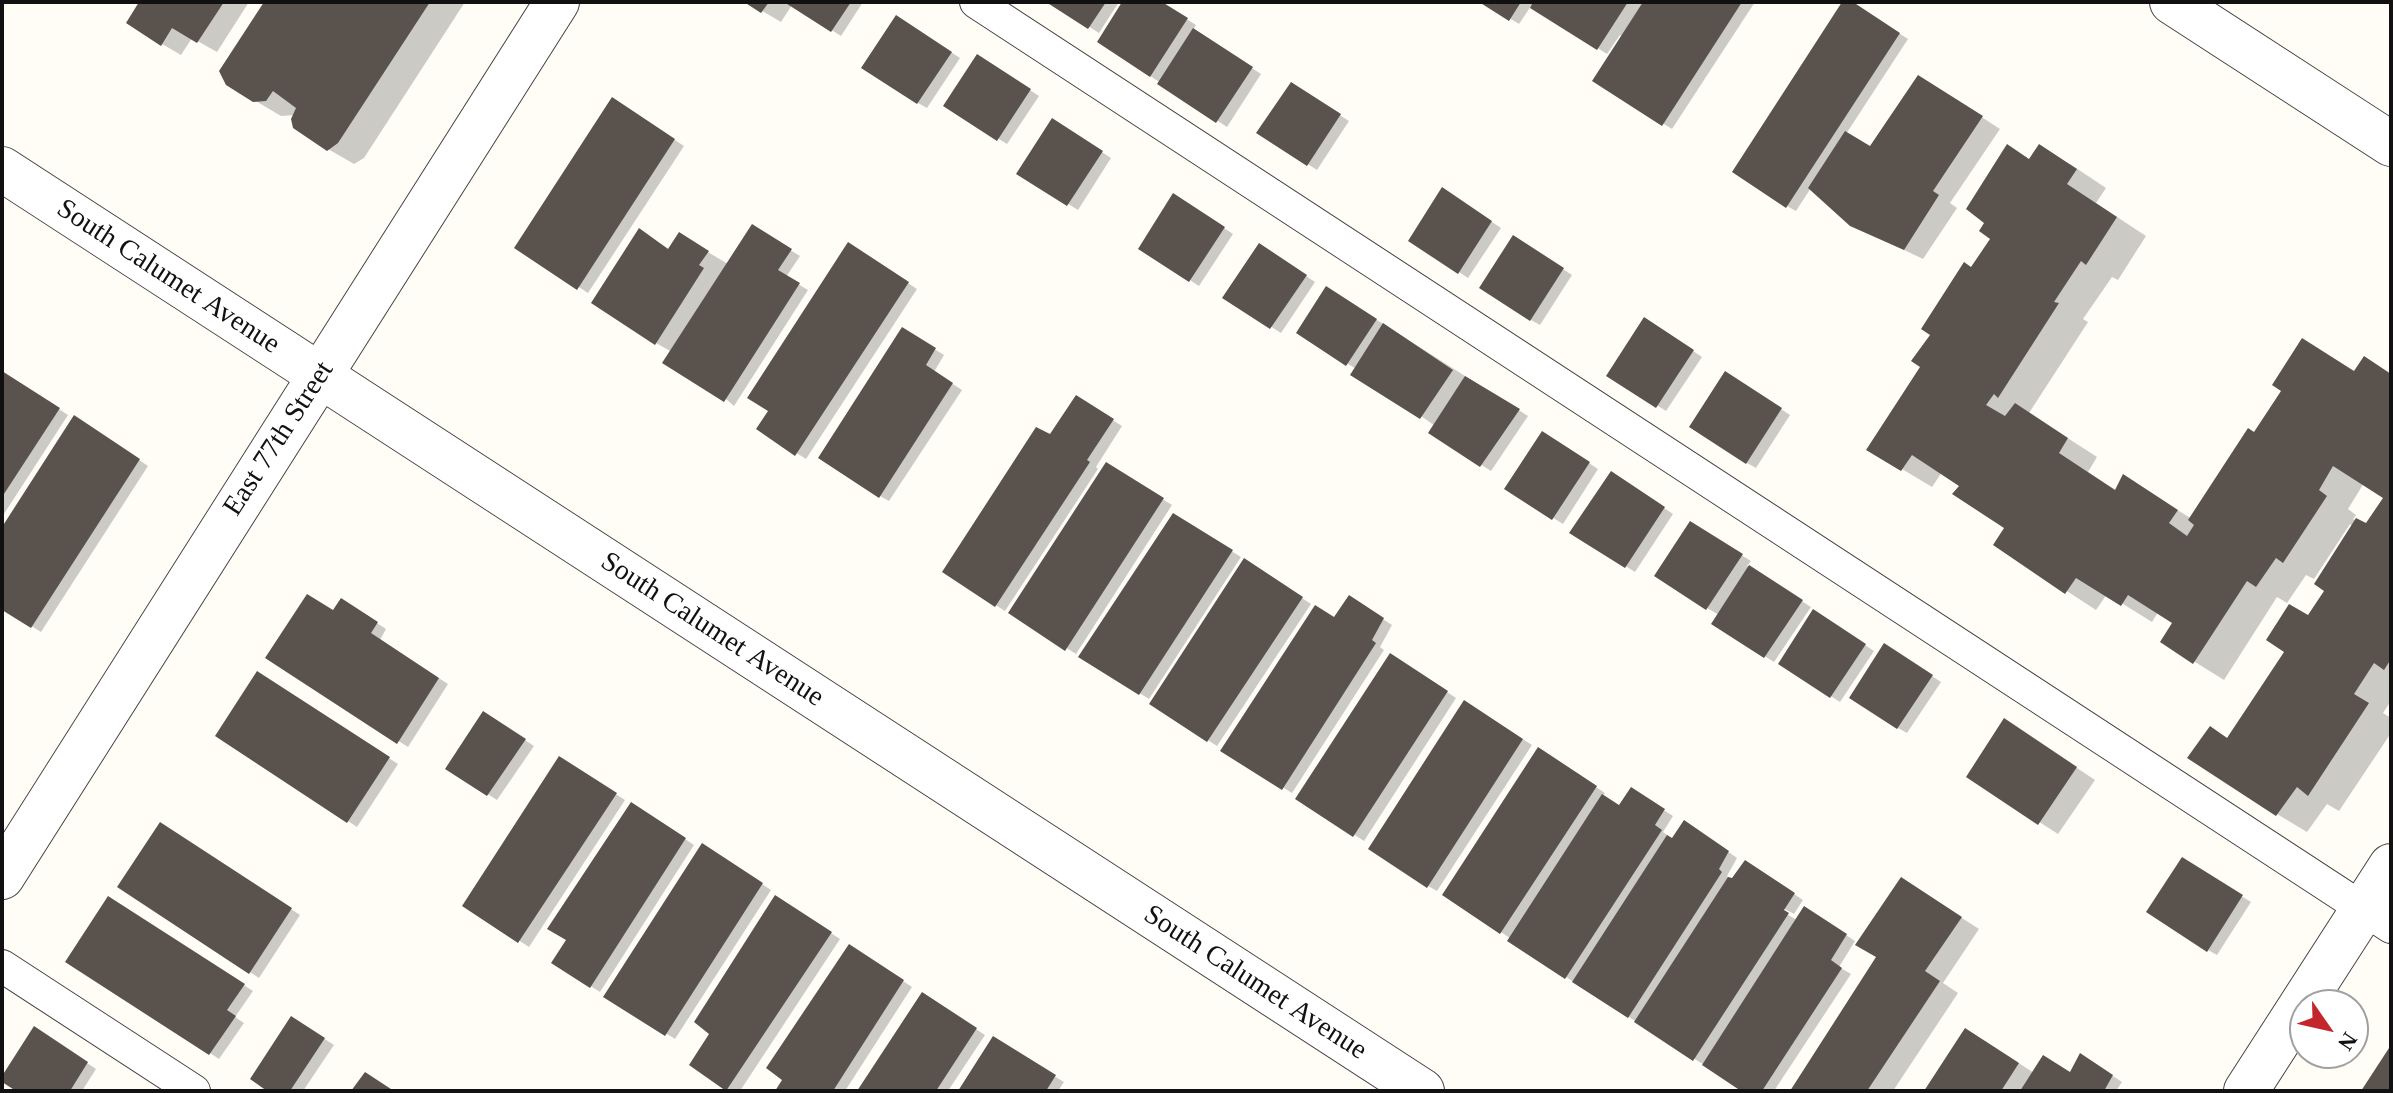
<!DOCTYPE html>
<style>
body{margin:0}
#map{position:relative;width:2393px;height:1093px;overflow:hidden;background:#fffdf5;font-family:Georgia,serif}
canvas{display:block}
.frame{position:absolute;inset:0;border:4px solid #111;pointer-events:none}
.north{position:absolute;left:2289px;top:989px;width:80px;height:80px;box-sizing:border-box;background:#fff;border:2px solid #a0a0a0;border-radius:50%;rotate:124deg;font-size:22px;font-weight:700;line-height:32px;text-align:center;color:#111}
.north::after{content:'';display:block;margin:auto;width:28px;height:36px;background:#c4262e;clip-path:polygon(50% 0,100% 100%,50% 72%,0 100%)}
</style>
<div id="map">
<canvas width="2393" height="1093"></canvas>
<div class="frame"></div>
<div class="north">N</div>
</div>
<script>
const context = document.querySelector('canvas').getContext('2d');
context.lineJoin = 'round';
function fill(path, color) {
  context.fillStyle = color;
  context.fill(path, 'evenodd');
}
function strokePath(path, color, width, dash) {
  context.strokeStyle = color;
  context.lineWidth = width;
  context.lineCap = dash ? 'butt' : 'round';
  context.setLineDash(dash || []);
  context.stroke(path);
}
function label(font, color, halo, rows, align = 'center') {
  context.font = font + ' Georgia,serif';
  context.lineWidth = 8;
  context.setLineDash([]);
  context.textBaseline = 'middle';
  context.strokeStyle = halo;
  context.fillStyle = color;
  for (const [text, x, y, turn = 0] of rows) {
    context.save();
    context.translate(x, y);
    context.rotate((+turn || 0) * Math.PI / 180);
    context.textAlign = isNaN(turn) ? turn : align;
    if (halo) context.strokeText(text, 0, 0);
    context.fillText(text, 0, 0);
    context.restore();
  }
}
fill(new Path2D(`
 M 142,2 L 249,2 L 217,52 L 192,38 L 181,55 L 162,44 Z
 M 266,2 L 465,2 L 364,158 L 354,164 L 328,149 L 295,115 L 281,116 L 254,100 Z
 M 747,2 L 863,2 L 841,36 L 792,5 L 781,22 Z
 M 1050,2 L 1119,2 L 1099,33 Z
 M 1124,2 L 1160,2 L 1196,25 L 1193,30 L 1261,74 L 1227,127 L 1099,42 Z
 M 1483,2 L 1755,2 L 1672,129 L 1594,81 L 1623,37 L 1620,35 L 1607,54 L 1531,6 L 1519,24 Z
 M 1845,2 L 1855,5 L 1908,39 L 1846,134 L 1871,148 L 1937,88 L 2000,129 L 1950,203 L 1957,208 L 1923,259 L 1852,225 L 1811,188 L 1796,211 L 1787,206 Z
 M 906,23 L 960,58 L 927,108 L 918,103 Z
 M 987,62 L 1039,96 L 1007,144 L 946,106 Z
 M 1301,90 L 1349,121 L 1317,170 L 1259,133 Z
 M 622,105 L 684,146 L 588,293 L 517,247 Z
 M 1062,126 L 1111,158 L 1078,210 L 1019,173 Z
 M 2030,160 L 2070,164 L 2106,188 L 2096,203 L 2146,236 L 2118,280 L 2112,277 L 2083,319 L 2088,322 L 2029,413 L 2097,457 L 2088,472 L 2117,491 L 2124,477 L 2192,519 L 2255,434 L 2355,372 L 2391,374 L 2391,701 L 2383,713 L 2391,718 L 2391,733 L 2339,811 L 2327,804 L 2307,832 L 2277,814 L 2211,728 L 2229,739 L 2326,591 L 2353,527 L 2350,524 L 2314,579 L 2306,575 L 2287,603 L 2277,597 L 2224,680 L 2163,642 L 2175,623 L 2158,612 L 2152,622 L 2107,594 L 2096,610 L 1996,545 L 2007,528 L 1962,485 L 1942,472 L 1932,487 L 1902,469 L 1923,366 L 1972,269 L 1993,238 ZM 2364,483 L 2386,497 L 2366,526 L 2353,519 L 2356,515 L 2348,509 Z
 M 1452,195 L 1501,228 L 1468,278 L 1459,272 Z
 M 1183,201 L 1233,234 L 1199,286 L 1141,248 Z
 M 753,227 L 800,256 L 786,277 L 808,290 L 734,406 L 672,352 L 656,343 L 658,242 L 670,250 L 679,235 L 728,264 Z
 M 1523,243 L 1572,275 L 1540,325 L 1531,320 Z
 M 858,250 L 917,289 L 806,459 L 759,429 Z
 M 1269,251 L 1315,282 L 1281,333 L 1225,297 Z
 M 1336,294 L 1528,416 L 1491,471 L 1430,432 L 1435,426 L 1356,369 L 1298,332 Z
 M 1654,325 L 1702,357 L 1666,411 L 1609,375 Z
 M 903,330 L 944,355 L 934,372 L 962,390 L 889,501 L 880,496 Z
 M 2,373 L 68,415 L 2,517 Z
 M 1735,379 L 1790,415 L 1756,468 L 1747,463 Z
 M 1086,403 L 1122,426 L 1096,467 L 1098,469 L 1005,611 L 944,572 L 1051,437 Z
 M 84,423 L 148,466 L 41,632 L 2,608 L 2,531 Z
 M 1552,439 L 1598,469 L 1563,524 L 1507,489 Z
 M 1107,465 L 1172,505 L 1076,654 L 1011,613 Z
 M 1621,479 L 1673,514 L 1635,572 L 1572,532 Z
 M 1174,516 L 1241,557 L 1149,699 L 1081,657 Z
 M 1691,524 L 1751,561 L 1747,566 L 1811,607 L 1774,662 L 1714,624 L 1719,615 L 1707,608 Z
 M 1254,566 L 1311,604 L 1217,746 L 1152,704 Z
 M 1358,603 L 1392,625 L 1380,647 L 1384,650 L 1292,793 L 1223,750 L 1335,619 Z
 M 351,606 L 386,629 L 380,640 L 448,684 L 408,747 L 268,658 L 334,613 Z
 M 1823,617 L 1874,651 L 1840,702 L 1781,664 Z
 M 1894,651 L 1941,682 L 1907,733 L 1898,728 Z
 M 1400,661 L 1456,698 L 1364,841 L 1298,798 Z
 M 267,679 L 398,764 L 357,827 L 348,821 Z
 M 1474,708 L 1532,745 L 1437,891 L 1428,886 Z
 M 493,719 L 534,746 L 497,800 L 448,769 Z
 M 2023,732 L 2095,780 L 2058,834 L 1968,776 Z
 M 1548,755 L 1605,793 L 1602,797 L 1619,807 L 1640,795 L 1673,816 L 1663,832 L 1670,837 L 1668,838 L 1672,841 L 1694,828 L 1737,858 L 1727,876 L 1733,880 L 1755,868 L 1803,900 L 1794,914 L 1781,907 L 1779,910 L 1799,921 L 1814,914 L 1855,941 L 1839,967 L 1851,974 L 1774,1091 L 1745,1091 L 1566,977 L 1501,932 Z
 M 569,764 L 625,800 L 529,947 L 465,905 Z
 M 641,810 L 694,845 L 600,992 L 554,963 Z
 M 170,830 L 300,915 L 259,978 L 250,972 Z
 M 712,851 L 771,890 L 675,1039 L 606,996 Z
 M 2182,860 L 2251,902 L 2217,955 L 2208,950 Z
 M 1920,891 L 1979,929 L 1943,983 L 1958,993 L 1893,1091 L 1792,1091 Z
 M 785,903 L 840,939 L 740,1091 L 730,1091 L 692,1064 Z
 M 118,904 L 253,991 L 235,1017 L 244,1023 L 219,1059 L 210,1053 Z
 M 859,952 L 912,987 L 845,1091 L 778,1091 Z
 M 932,1000 L 985,1035 L 948,1091 L 859,1091 Z
 M 301,1024 L 334,1045 L 303,1091 L 270,1091 Z
 M 44,1034 L 96,1069 L 82,1091 L 20,1091 Z
 M 994,1039 L 1064,1082 L 1058,1091 L 960,1091 Z
 M 1985,1041 L 2034,1073 L 2071,1075 L 2090,1061 L 2122,1082 L 2116,1091 L 1926,1091 Z`), '#0003');
fill(new Path2D(`
 M 139,2 L 224,2 L 197,43 L 172,28 L 161,46 L 126,23 Z
 M 264,2 L 430,2 L 338,143 L 327,151 L 293,128 L 291,119 L 296,108 L 273,91 L 266,101 L 253,102 L 226,85 L 219,71 Z
 M 744,2 L 769,2 L 761,13 Z
 M 784,2 L 851,2 L 831,32 Z
 M 1046,2 L 1106,2 L 1088,29 Z
 M 1122,2 L 1162,2 L 1188,18 L 1150,77 L 1097,42 Z
 M 1479,2 L 1521,2 L 1509,21 Z
 M 1533,2 L 1628,2 L 1597,50 L 1530,8 Z
 M 1643,2 L 1742,2 L 1662,126 L 1592,81 Z
 M 1842,2 L 1853,2 L 1900,33 L 1786,208 L 1732,172 Z
 M 896,15 L 952,52 L 917,104 L 861,68 Z
 M 1193,28 L 1253,67 L 1216,123 L 1157,84 Z
 M 977,54 L 1031,89 L 997,141 L 943,106 Z
 M 1918,75 L 1983,116 L 1933,191 L 1939,195 L 1904,250 L 1850,226 L 1808,188 L 1845,131 L 1870,146 Z
 M 1291,82 L 1341,114 L 1307,166 L 1256,133 Z
 M 612,97 L 675,139 L 577,290 L 514,248 Z
 M 1052,118 L 1103,151 L 1067,206 L 1016,174 Z
 M 2007,144 L 2029,159 L 2039,144 L 2077,169 L 2067,184 L 2117,217 L 2086,265 L 2081,261 L 2054,302 L 2059,303 L 1998,398 L 1994,394 L 1986,405 L 2005,416 L 2015,403 L 2068,438 L 2059,453 L 2115,490 L 2123,474 L 2178,510 L 2169,523 L 2187,536 L 2194,525 L 2188,520 L 2248,428 L 2254,432 L 2281,391 L 2272,385 L 2302,338 L 2354,371 L 2364,356 L 2391,374 L 2391,659 L 2384,670 L 2374,663 L 2354,694 L 2369,703 L 2308,796 L 2297,787 L 2276,816 L 2187,758 L 2210,726 L 2227,738 L 2284,652 L 2266,640 L 2289,604 L 2308,615 L 2324,591 L 2314,584 L 2356,518 L 2366,523 L 2383,498 L 2333,466 L 2319,490 L 2327,496 L 2283,563 L 2276,558 L 2256,587 L 2247,581 L 2193,664 L 2160,642 L 2172,623 L 2128,595 L 2121,606 L 2076,578 L 2065,594 L 1993,545 L 2004,528 L 1952,494 L 1959,486 L 1912,455 L 1901,471 L 1866,450 L 1920,367 L 1911,361 L 1930,335 L 1921,329 L 1964,262 L 1971,267 L 1990,239 L 1979,231 L 1984,223 L 1966,209 Z
 M 1442,187 L 1492,221 L 1458,274 L 1408,241 Z
 M 1173,193 L 1225,227 L 1189,282 L 1138,249 Z
 M 752,224 L 792,249 L 778,270 L 800,283 L 724,402 L 662,363 Z
 M 639,228 L 668,249 L 679,232 L 709,251 L 699,265 L 704,268 L 655,345 L 591,303 Z
 M 1513,235 L 1564,268 L 1530,321 L 1479,288 Z
 M 848,242 L 909,282 L 795,456 L 756,429 L 768,411 L 747,398 Z
 M 1259,243 L 1307,275 L 1270,329 L 1222,298 Z
 M 1326,286 L 1377,319 L 1346,366 L 1296,333 Z
 M 1644,317 L 1694,350 L 1656,408 L 1606,376 Z
 M 1383,323 L 1453,370 L 1420,419 L 1350,375 Z
 M 902,327 L 936,348 L 926,365 L 953,383 L 879,498 L 818,458 Z
 M 2,371 L 60,408 L 2,497 Z
 M 1725,371 L 1782,408 L 1746,464 L 1689,427 Z
 M 1465,376 L 1520,409 L 1480,467 L 1428,433 Z
 M 1076,395 L 1114,419 L 1087,460 L 1090,462 L 995,607 L 942,572 L 1036,427 L 1050,434 Z
 M 74,415 L 140,459 L 31,628 L 2,610 L 2,527 Z
 M 1542,431 L 1590,462 L 1552,520 L 1504,489 Z
 M 1106,462 L 1164,498 L 1065,651 L 1008,613 Z
 M 1611,471 L 1665,507 L 1625,568 L 1569,533 Z
 M 1173,513 L 1233,550 L 1139,695 L 1078,657 Z
 M 1690,521 L 1743,554 L 1706,610 L 1654,576 Z
 M 1244,558 L 1303,597 L 1207,742 L 1149,704 Z
 M 1749,565 L 1803,600 L 1764,658 L 1711,624 Z
 M 307,594 L 333,610 L 341,598 L 378,622 L 371,633 L 439,678 L 397,744 L 265,658 Z
 M 1349,595 L 1384,618 L 1372,640 L 1376,643 L 1282,790 L 1220,751 L 1315,605 L 1334,617 Z
 M 1813,609 L 1866,644 L 1830,698 L 1778,664 Z
 M 1884,643 L 1933,675 L 1897,729 L 1849,698 Z
 M 1390,653 L 1448,691 L 1353,837 L 1295,799 Z
 M 257,671 L 390,757 L 347,823 L 215,736 Z
 M 1464,700 L 1523,739 L 1427,888 L 1368,849 Z
 M 483,711 L 526,739 L 487,796 L 445,769 Z
 M 2004,718 L 2077,767 L 2038,825 L 1966,777 Z
 M 1538,747 L 1597,786 L 1500,934 L 1442,895 Z
 M 559,756 L 617,793 L 518,943 L 462,906 Z
 M 1631,787 L 1665,809 L 1655,825 L 1662,830 L 1565,979 L 1507,941 L 1602,794 L 1619,805 Z
 M 631,802 L 686,838 L 590,988 L 551,963 L 566,940 L 547,929 Z
 M 1684,820 L 1729,851 L 1719,869 L 1722,872 L 1628,1018 L 1572,982 L 1667,835 L 1672,838 Z
 M 160,822 L 292,908 L 249,974 L 117,887 Z
 M 702,843 L 763,883 L 665,1036 L 603,997 Z
 M 2182,857 L 2243,895 L 2207,952 L 2146,912 Z
 M 1745,860 L 1795,893 L 1784,910 L 1789,913 L 1693,1061 L 1634,1022 L 1728,877 L 1732,878 Z
 M 1901,877 L 1962,917 L 1925,971 L 1940,981 L 1867,1091 L 1790,1091 L 1876,957 L 1855,945 Z
 M 775,895 L 832,932 L 726,1091 L 689,1065 L 709,1034 L 694,1022 Z
 M 108,896 L 245,984 L 227,1010 L 236,1016 L 209,1055 L 65,962 Z
 M 1804,906 L 1847,934 L 1831,960 L 1842,968 L 1762,1091 L 1741,1091 L 1702,1065 Z
 M 849,944 L 904,980 L 833,1091 L 775,1091 L 782,1080 L 766,1068 Z
 M 922,992 L 977,1028 L 936,1091 L 857,1091 Z
 M 291,1016 L 325,1038 L 290,1091 L 267,1091 L 250,1079 Z
 M 34,1026 L 88,1062 L 70,1091 L 16,1091 L 2,1082 L 2,1076 Z
 M 1965,1028 L 2019,1063 L 2001,1091 L 1924,1091 Z
 M 993,1036 L 1056,1075 L 1046,1091 L 958,1091 Z
 M 2391,1045 L 2391,1091 L 2361,1091 Z
 M 2080,1053 L 2113,1075 L 2104,1091 L 2020,1091 L 2043,1055 L 2070,1072 Z
 M 365,1072 L 394,1091 L 351,1091 Z`), '#5a524d');
const service = new Path2D(`
 M 976,2 L 2391,927
 M 2,966 L 194,1091`);
const minor = new Path2D(`
 M 2172,2 L 2391,144
 M 2,169 L 1422,1091
 M 2,877 L 557,2`);
const tertiary = new Path2D(`
 M 2246,1091 L 2391,866`);
strokePath(service, '#444', 34);
strokePath(minor, '#444', 46);
strokePath(tertiary, '#444', 46);
strokePath(service, '#fff', 32);
strokePath(minor, '#fff', 44);
strokePath(tertiary, '#fff', 44);
label('28px', '#111', '#fff', [
 ["South Calumet Avenue",168,277,33],
 ["East 77th Street",279,439,-57],
 ["South Calumet Avenue",712,630,33],
 ["South Calumet Avenue",1255,983,33]
]);
</script>
